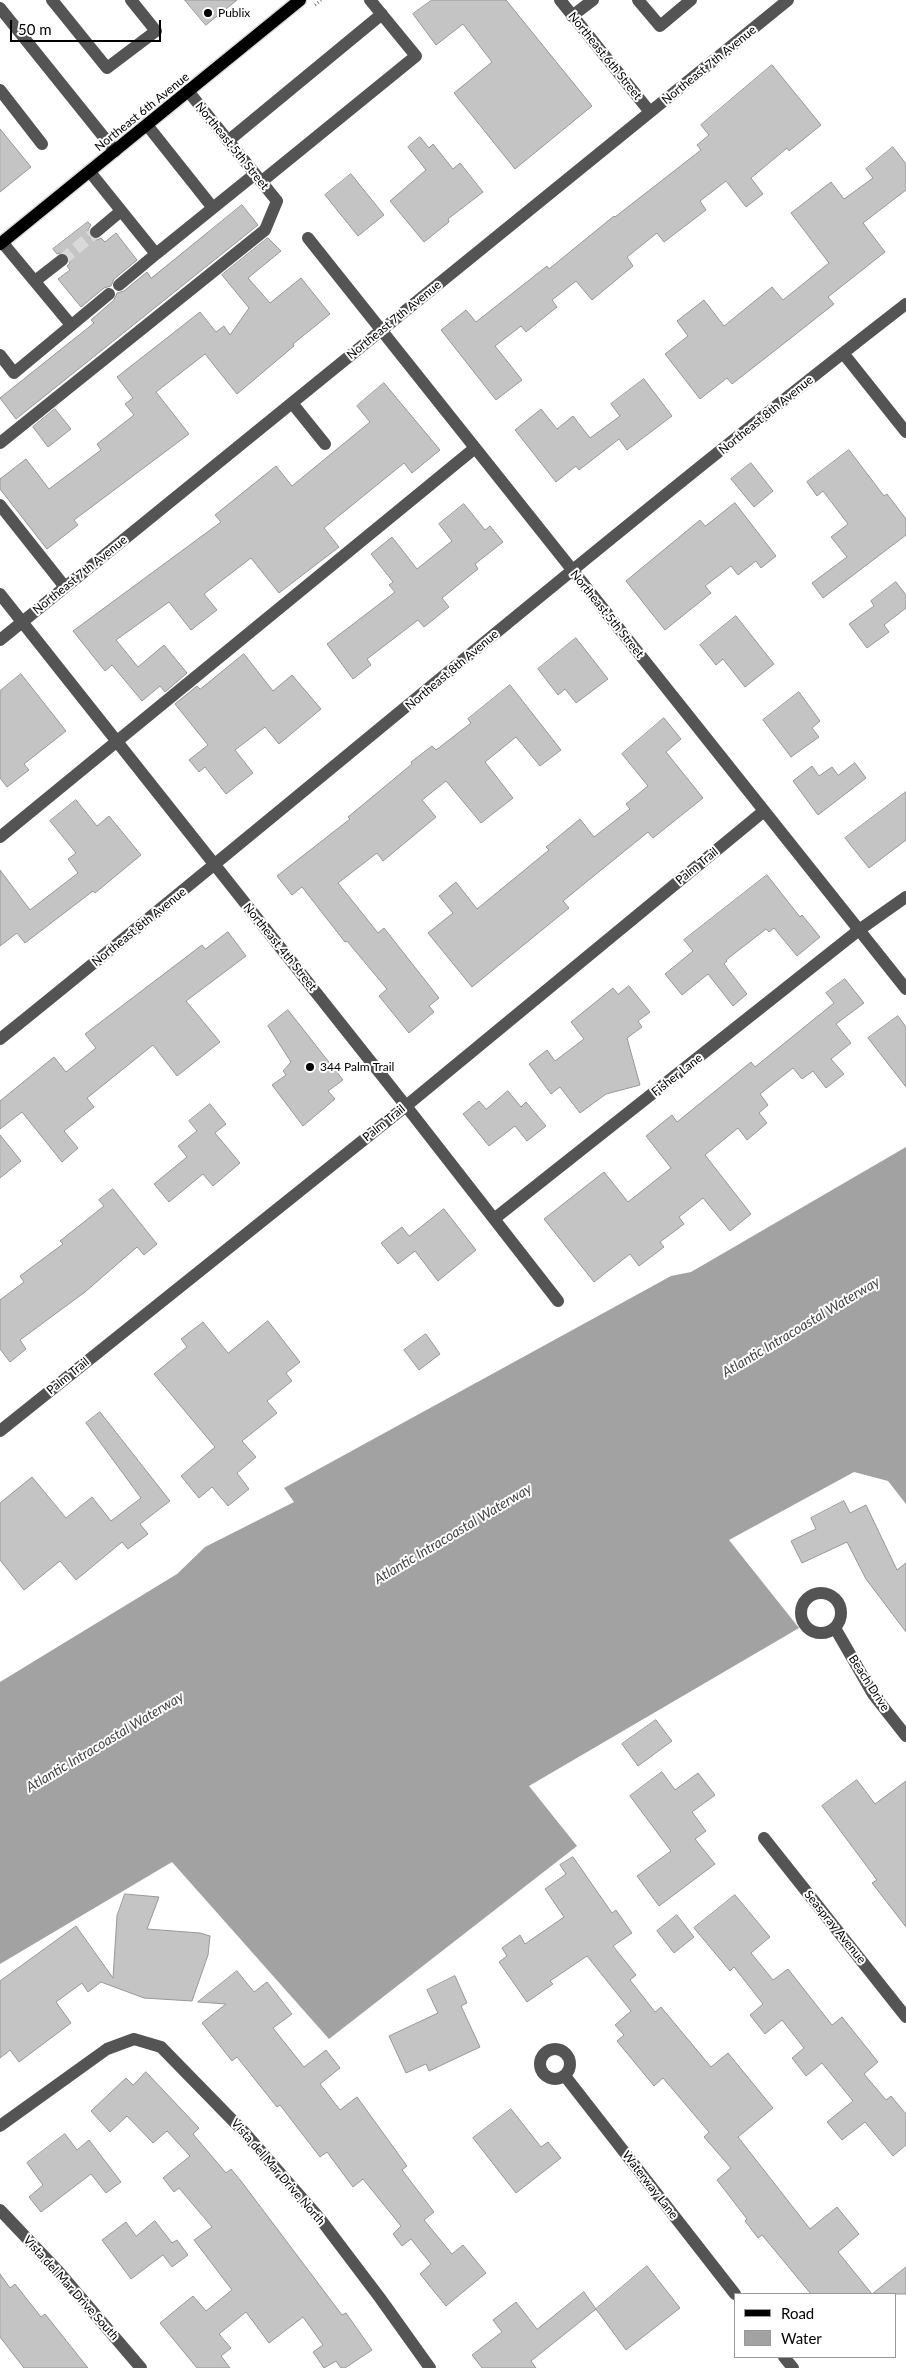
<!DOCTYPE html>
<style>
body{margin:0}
#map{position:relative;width:906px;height:2368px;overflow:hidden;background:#fff;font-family:Lato,sans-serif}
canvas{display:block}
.legend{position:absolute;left:734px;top:2293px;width:162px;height:65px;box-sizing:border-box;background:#fff;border:1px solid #999;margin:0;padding:6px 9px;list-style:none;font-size:15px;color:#000}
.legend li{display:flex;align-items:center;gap:10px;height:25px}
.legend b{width:25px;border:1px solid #999}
.scale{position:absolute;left:10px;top:20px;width:151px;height:22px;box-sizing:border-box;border:2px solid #000;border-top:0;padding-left:6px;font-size:15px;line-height:18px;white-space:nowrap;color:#000;-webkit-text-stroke:4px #fff;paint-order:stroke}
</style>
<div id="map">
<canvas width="906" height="2368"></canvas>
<ul class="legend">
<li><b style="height:6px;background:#000"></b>Road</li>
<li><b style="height:14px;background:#a2a2a2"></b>Water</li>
</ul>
<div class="scale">50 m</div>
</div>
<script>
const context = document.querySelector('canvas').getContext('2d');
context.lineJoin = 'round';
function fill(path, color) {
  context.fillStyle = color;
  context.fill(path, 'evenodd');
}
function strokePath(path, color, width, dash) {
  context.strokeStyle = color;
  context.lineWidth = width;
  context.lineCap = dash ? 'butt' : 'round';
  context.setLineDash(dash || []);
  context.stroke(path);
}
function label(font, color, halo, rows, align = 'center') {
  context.font = font + ' Lato,sans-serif';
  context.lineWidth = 4;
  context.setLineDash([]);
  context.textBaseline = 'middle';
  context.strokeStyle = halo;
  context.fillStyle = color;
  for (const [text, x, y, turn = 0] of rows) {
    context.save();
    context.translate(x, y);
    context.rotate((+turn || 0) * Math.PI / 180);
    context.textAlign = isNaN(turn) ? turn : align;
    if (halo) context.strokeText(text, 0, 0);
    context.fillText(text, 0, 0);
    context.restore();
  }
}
fill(new Path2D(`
 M 906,1147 L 906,1504 L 888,1481 L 854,1472 L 729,1540 L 799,1628 L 529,1786 L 577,1846 L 329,2039 L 172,1862 L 0,1964 L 0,1682 L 177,1574 L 205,1547 L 294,1502 L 284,1488 L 671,1276 L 691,1272 Z`), '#a2a2a2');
const building = new Path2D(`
 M 185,0 L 237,0 L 206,25 Z
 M 432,0 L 506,0 L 592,106 L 515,169 L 454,93 L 492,62 L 463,24 L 436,45 L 413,14 Z
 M 772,65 L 821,125 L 789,151 L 787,148 L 751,178 L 763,194 L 746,207 L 726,181 L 700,201 L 706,210 L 664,242 L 657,233 L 627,257 L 633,266 L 592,300 L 576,281 L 552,300 L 557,307 L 526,332 L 521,326 L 495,346 L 522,380 L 496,400 L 441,330 L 466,310 L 476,322 L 547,266 L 549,269 L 614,216 L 615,217 L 701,150 L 697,145 L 709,135 L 701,125 Z
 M 0,129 L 31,167 L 0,192 Z
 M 420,137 L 429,148 L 433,144 L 453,169 L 460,163 L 483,192 L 448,219 L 449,222 L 424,242 L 390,201 L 426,170 L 408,147 Z
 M 893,147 L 906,164 L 906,190 L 863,223 L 885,252 L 828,297 L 834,304 L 773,352 L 732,384 L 727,378 L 700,399 L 665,354 L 688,336 L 677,321 L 704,300 L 724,326 L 772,287 L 783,300 L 829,263 L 791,213 L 831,182 L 844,199 L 873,178 L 866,169 Z
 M 351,174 L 384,215 L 358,236 L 325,195 Z
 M 242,205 L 258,225 L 16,419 L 0,398 L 94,323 L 91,320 L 114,300 L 117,293 L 124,291 L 147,272 L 151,278 Z
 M 88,222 L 91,225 L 88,230 L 90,238 L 97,240 L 101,238 L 105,242 L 116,233 L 137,260 L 114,279 L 111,286 L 104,288 L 81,307 L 58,279 L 70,270 L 67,266 L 70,263 L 69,255 L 65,252 L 57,254 L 53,249 Z
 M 268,238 L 281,251 L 248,278 L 270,303 L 301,278 L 330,314 L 293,344 L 294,346 L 237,394 L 205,354 L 156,392 L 189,434 L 74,520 L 78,525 L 47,549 L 0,489 L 0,479 L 26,459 L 49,489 L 101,450 L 97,444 L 134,415 L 125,404 L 133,398 L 117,377 L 200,312 L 216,332 L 224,326 L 230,335 L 249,308 L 222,275 Z
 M 644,379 L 672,416 L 627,450 L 619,439 L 579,470 L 576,466 L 556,482 L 515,430 L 541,409 L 557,429 L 573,416 L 590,438 L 620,416 L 611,404 Z
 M 384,383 L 440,450 L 412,473 L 404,463 L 324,528 L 339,547 L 279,593 L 251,558 L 204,594 L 217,610 L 191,630 L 169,602 L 116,640 L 138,667 L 164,645 L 187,673 L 165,692 L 160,686 L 142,701 L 112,665 L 105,671 L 73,631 L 221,522 L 215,515 L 276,466 L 292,486 L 370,422 L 357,406 Z
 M 55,409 L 71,429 L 48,447 L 33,427 Z
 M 849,450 L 884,496 L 887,494 L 906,519 L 906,535 L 823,598 L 812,583 L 847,557 L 831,537 L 848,524 L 823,491 L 817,496 L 807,482 Z
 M 751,463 L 773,491 L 754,507 L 731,479 Z
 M 735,503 L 776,556 L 761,568 L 756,561 L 738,575 L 731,566 L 705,586 L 711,593 L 665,630 L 626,581 L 700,520 L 705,526 Z
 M 464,504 L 485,530 L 490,526 L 503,542 L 475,564 L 478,569 L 442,598 L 449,607 L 424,627 L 418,620 L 367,659 L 371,665 L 353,679 L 327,644 L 395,592 L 389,585 L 393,582 L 371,554 L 392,537 L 417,569 L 452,541 L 439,524 Z
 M 896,582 L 906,595 L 906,608 L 884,625 L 889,632 L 867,648 L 849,624 L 874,606 L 871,601 Z
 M 736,616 L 774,664 L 745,687 L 723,659 L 716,665 L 700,645 Z
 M 576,638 L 608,679 L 576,703 L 565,689 L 558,695 L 538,669 Z
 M 244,654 L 273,691 L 292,675 L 321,709 L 279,744 L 265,727 L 235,750 L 253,773 L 226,794 L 205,767 L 199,772 L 189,760 L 208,745 L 175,704 L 197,686 L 200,689 Z
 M 21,674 L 66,731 L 24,764 L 29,770 L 7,787 L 0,778 L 0,691 Z
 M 510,685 L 561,750 L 540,766 L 516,737 L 485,762 L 513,798 L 481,823 L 446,781 L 422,800 L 436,817 L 383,861 L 377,853 L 338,883 L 378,933 L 384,928 L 439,998 L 429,1006 L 434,1012 L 409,1033 L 379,996 L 387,989 L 347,941 L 345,942 L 302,887 L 292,895 L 277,876 L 350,819 L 348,817 L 412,764 L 411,762 L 432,746 L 436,750 L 471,723 L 468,719 Z
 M 799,692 L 820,721 L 812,728 L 819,737 L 791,757 L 763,720 Z
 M 664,718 L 681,739 L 666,752 L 703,798 L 653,838 L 648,832 L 563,901 L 569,908 L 472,987 L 428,933 L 453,913 L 439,896 L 456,882 L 477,909 L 549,850 L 546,847 L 580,819 L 594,837 L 630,809 L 626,804 L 648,786 L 622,754 Z
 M 855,763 L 866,778 L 818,815 L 793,781 L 812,766 L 819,776 L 832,767 L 838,775 Z
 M 906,792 L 906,840 L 869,868 L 845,838 Z
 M 76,800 L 97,826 L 109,816 L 141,855 L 95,893 L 93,891 L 25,943 L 17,933 L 0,946 L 0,870 L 30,910 L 78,873 L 68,859 L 76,853 L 50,821 Z
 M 767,875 L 800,917 L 802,915 L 820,937 L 797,956 L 774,928 L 769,932 L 766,929 L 726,960 L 727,961 L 724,964 L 747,994 L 733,1006 L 708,974 L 682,995 L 665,974 L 693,951 L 684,940 Z
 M 228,932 L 246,956 L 186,1001 L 220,1042 L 177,1076 L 153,1045 L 87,1098 L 94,1107 L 64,1131 L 78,1148 L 62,1162 L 22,1112 L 0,1129 L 0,1101 L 54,1057 L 66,1072 L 96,1048 L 85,1034 L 202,945 L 205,949 Z
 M 845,979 L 864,1003 L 836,1024 L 851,1043 L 831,1059 L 844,1074 L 826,1088 L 813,1071 L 802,1079 L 793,1068 L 760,1094 L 768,1105 L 759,1113 L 767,1123 L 747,1140 L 738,1128 L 705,1155 L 751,1214 L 730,1231 L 703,1198 L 679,1217 L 684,1224 L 660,1242 L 664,1247 L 639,1266 L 630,1254 L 594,1282 L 544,1219 L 604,1172 L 628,1202 L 671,1168 L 646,1136 L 672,1115 L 677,1122 L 751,1062 L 755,1067 L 834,1003 L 826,993 Z
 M 629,986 L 650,1012 L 638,1021 L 642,1027 L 627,1038 L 640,1085 L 606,1094 L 580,1113 L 560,1087 L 551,1094 L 529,1064 L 547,1050 L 555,1061 L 584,1039 L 571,1022 L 613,988 L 618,994 Z
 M 288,1010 L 343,1080 L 328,1091 L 335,1099 L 303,1126 L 272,1085 L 286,1075 L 283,1071 L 291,1062 L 268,1026 Z
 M 898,1016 L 906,1027 L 906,1087 L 868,1038 Z
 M 508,1091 L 521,1107 L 526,1102 L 546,1126 L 527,1141 L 515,1126 L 489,1146 L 463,1114 L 479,1101 L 486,1109 Z
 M 210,1104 L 226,1124 L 215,1133 L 240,1163 L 213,1186 L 203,1174 L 169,1202 L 154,1184 L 187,1157 L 178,1146 L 197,1131 L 189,1121 Z
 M 0,1135 L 21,1161 L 0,1178 Z
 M 113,1189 L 157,1244 L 144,1255 L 137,1247 L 85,1292 L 20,1340 L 26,1349 L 10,1362 L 0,1349 L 0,1300 L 24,1282 L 20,1276 L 63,1244 L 60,1241 L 104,1206 L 99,1200 Z
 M 444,1209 L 476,1250 L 438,1281 L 415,1251 L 398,1264 L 381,1243 L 402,1227 L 409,1236 Z
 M 268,1321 L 300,1362 L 286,1373 L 292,1381 L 267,1401 L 277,1413 L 242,1441 L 256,1457 L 237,1473 L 249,1489 L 228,1506 L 212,1487 L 199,1498 L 181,1476 L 215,1447 L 154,1374 L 187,1347 L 181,1339 L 203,1322 L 228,1353 Z
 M 426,1334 L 440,1354 L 419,1370 L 404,1350 Z
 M 100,1412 L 170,1501 L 140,1524 L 148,1534 L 128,1549 L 122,1542 L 76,1580 L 60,1561 L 24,1590 L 0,1560 L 0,1503 L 32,1477 L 66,1518 L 92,1497 L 111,1521 L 141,1498 L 86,1423 Z
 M 844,1501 L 850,1513 L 866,1505 L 897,1570 L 906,1563 L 906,1632 L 866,1579 L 847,1542 L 802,1563 L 791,1541 L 816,1529 L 811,1518 Z
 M 656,1720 L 672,1741 L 638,1766 L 622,1744 Z
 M 662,1772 L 675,1790 L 698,1773 L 715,1795 L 692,1812 L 706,1831 L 695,1839 L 715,1864 L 659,1906 L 637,1876 L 671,1851 L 630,1796 Z
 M 857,1780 L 875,1804 L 906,1781 L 906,1927 L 872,1883 L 877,1880 L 822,1806 Z
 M 573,1857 L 612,1913 L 616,1910 L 632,1933 L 613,1946 L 636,1975 L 630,1980 L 655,2012 L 661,2007 L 711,2067 L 728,2053 L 773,2108 L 738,2137 L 810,2229 L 837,2207 L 859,2234 L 838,2252 L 872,2294 L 906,2267 L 906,2294 L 811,2294 L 762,2235 L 758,2238 L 745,2221 L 747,2219 L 717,2180 L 731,2168 L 704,2137 L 709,2132 L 663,2078 L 654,2086 L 617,2041 L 624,2035 L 615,2025 L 631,2011 L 587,1956 L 550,1981 L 553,1984 L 527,2002 L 499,1962 L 507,1956 L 502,1948 L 520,1935 L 525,1944 L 564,1917 L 545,1889 L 566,1874 L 560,1865 Z
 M 125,1894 L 159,1897 L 147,1929 L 200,1933 L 210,1936 L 208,1955 L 192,2001 L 144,1998 L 101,1982 L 88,1992 L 82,1983 L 56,2002 L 71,2023 L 19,2062 L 10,2050 L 0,2058 L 0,1981 L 76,1926 L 113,1978 L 117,1916 Z
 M 735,1895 L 770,1937 L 751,1953 L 773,1980 L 788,1969 L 832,2025 L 842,2017 L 878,2062 L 864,2074 L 886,2100 L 891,2096 L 906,2114 L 906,2145 L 893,2156 L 865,2122 L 842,2140 L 827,2122 L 853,2101 L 822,2063 L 806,2076 L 792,2058 L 804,2048 L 782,2020 L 765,2034 L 750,2015 L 763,2004 L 734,1967 L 730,1971 L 694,1928 Z
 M 677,1915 L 694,1937 L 674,1953 L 657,1931 Z
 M 237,1971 L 254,1992 L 267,1982 L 292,2014 L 273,2028 L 304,2067 L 326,2050 L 340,2068 L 320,2084 L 340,2110 L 357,2097 L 407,2166 L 402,2170 L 434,2212 L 424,2220 L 452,2254 L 463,2245 L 486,2273 L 446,2306 L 420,2274 L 431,2264 L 411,2239 L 402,2246 L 393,2234 L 401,2226 L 363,2179 L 353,2187 L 327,2152 L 320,2157 L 280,2105 L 277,2107 L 237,2057 L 232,2061 L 202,2023 L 226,2004 L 198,2002 Z
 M 455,1976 L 467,2003 L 461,2006 L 480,2047 L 429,2071 L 426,2064 L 406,2073 L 389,2036 L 438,2013 L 427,1990 Z
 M 146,2072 L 199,2128 L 193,2134 L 226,2173 L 231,2169 L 241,2181 L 342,2315 L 346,2313 L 372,2350 L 345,2368 L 341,2368 L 336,2361 L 324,2368 L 313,2352 L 323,2345 L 303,2317 L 269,2343 L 246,2312 L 219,2334 L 231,2348 L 221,2356 L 230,2368 L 197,2368 L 160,2323 L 193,2296 L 206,2311 L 232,2290 L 194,2240 L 212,2227 L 179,2188 L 174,2192 L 163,2178 L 190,2156 L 167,2131 L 153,2143 L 127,2116 L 110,2132 L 91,2111 L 126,2078 L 133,2085 Z
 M 511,2109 L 541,2147 L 548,2142 L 561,2158 L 516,2193 L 473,2138 Z
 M 65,2134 L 77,2150 L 89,2140 L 121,2182 L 106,2193 L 91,2174 L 41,2212 L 29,2197 L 43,2185 L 27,2163 Z
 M 155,2221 L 172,2243 L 177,2240 L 188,2255 L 172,2267 L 163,2255 L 131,2279 L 102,2240 L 126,2222 L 136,2236 Z
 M 647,2266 L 680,2308 L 626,2350 L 596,2309 Z
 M 0,2274 L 10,2288 L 15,2284 L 41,2317 L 45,2314 L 88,2368 L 24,2368 L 0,2337 Z
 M 584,2292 L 596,2309 L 531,2361 L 536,2368 L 482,2368 L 472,2355 L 502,2332 L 493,2320 L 516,2302 L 537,2329 Z`);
fill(building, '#c4c4c4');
strokePath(building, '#989898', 1);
strokePath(new Path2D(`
 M 62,260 L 96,232`), '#d9d9d9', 12, [12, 6]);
const major = new Path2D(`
 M 0,244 L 300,0`);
strokePath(major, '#dbdbdb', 15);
strokePath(new Path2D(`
 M 315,5 L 321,0`), '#767676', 3, [1, 2.5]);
strokePath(new Path2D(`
 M 52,0 L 107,68 L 156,31 L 131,0
 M 560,0 L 650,112
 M 638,0 L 660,26 L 691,0
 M 0,8 L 115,151
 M 572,16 L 593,0
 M 0,90 L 42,144
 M 147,125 L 213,208
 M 228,141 L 382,14
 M 90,172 L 156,254 L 255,174
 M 261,182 L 416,56 L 370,0
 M 96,232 L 121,211
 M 308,238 L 906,989
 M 2,242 L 71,325
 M 35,281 L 62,260
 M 119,285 L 156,254
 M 843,353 L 906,432
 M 0,355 L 14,373 L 109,294
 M 292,403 L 325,444
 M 0,443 L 265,230 L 277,201 L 188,91
 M 0,505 L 65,587
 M 0,594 L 406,1106 L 558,1301
 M 0,640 L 788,0
 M 0,837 L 475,448
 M 0,1039 C 303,795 599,542 906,304
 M 494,1219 L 859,930 L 906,897
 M 0,1431 L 406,1106 L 764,811
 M801 1613a20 20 0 1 1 40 0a20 20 0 1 1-40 0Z
 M 835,1628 L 873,1694 L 906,1736
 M 764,1838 L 906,2017
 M540 2064a15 15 0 1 1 30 0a15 15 0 1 1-30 0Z
 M 565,2076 L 735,2294
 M 0,2126 L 107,2049 L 134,2039 L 161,2047 L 244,2132 L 321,2220 L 380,2298 L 430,2368
 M 0,2210 L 58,2271 L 141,2368
 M 784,2357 L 793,2368`), '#545454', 12);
strokePath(major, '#000', 12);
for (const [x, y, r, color] of [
 [208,13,5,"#000"],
 [310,1067,5,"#000"]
]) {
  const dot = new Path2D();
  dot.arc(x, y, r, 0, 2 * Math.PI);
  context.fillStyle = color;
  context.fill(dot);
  strokePath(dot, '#fff', 2);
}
label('12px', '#000', '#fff', [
 ["Publix",218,13],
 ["344 Palm Trail",320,1067]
], 'left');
label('12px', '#000', '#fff', [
 ["Northeast 6th Street",605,56,51],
 ["Northeast 7th Avenue",709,65,-39],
 ["Northeast 6th Avenue",142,112,-39],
 ["Northeast 5th Street",232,146,51],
 ["Northeast 7th Avenue",394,320,-39],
 ["Northeast 8th Avenue",766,415,-39],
 ["Northeast 7th Avenue",80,575,-39],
 ["Northeast 5th Street",607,614,51],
 ["Northeast 8th Avenue",452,670,-40],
 ["Palm Trail",697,866,-39],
 ["Northeast 8th Avenue",139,927,-39],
 ["Northeast 4th Street",280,947,51],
 ["Fisher Lane",677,1075,-38],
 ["Palm Trail",384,1123,-39],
 ["Palm Trail",68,1376,-39],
 ["Beach Drive",869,1683,57],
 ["Seaspray Avenue",835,1927,51],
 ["Vista del Mar Drive North",278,2172,49],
 ["Waterway Lane",650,2185,52],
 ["Vista del Mar Drive South",71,2288,48]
]);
label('italic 14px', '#434343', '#fff', [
 ["Atlantic Intracoastal Waterway",801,1327,-31],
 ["Atlantic Intracoastal Waterway",453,1534,-31],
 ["Atlantic Intracoastal Waterway",105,1742,-31]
]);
</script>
